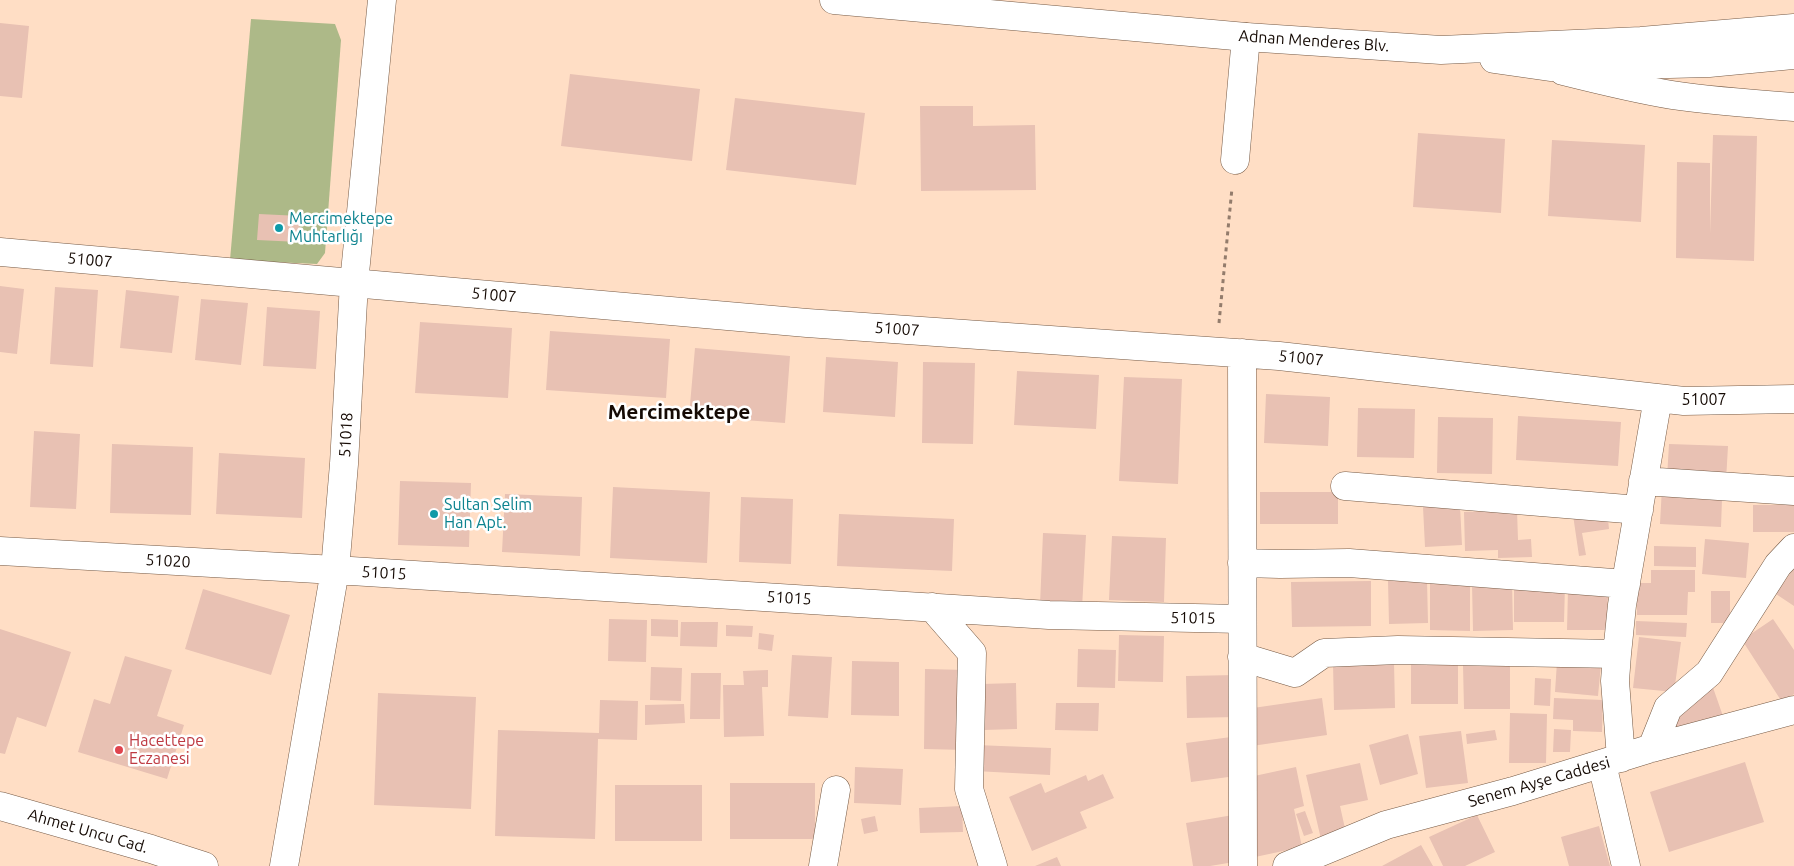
<!DOCTYPE html>
<meta charset="utf-8">
<style>
body{margin:0}
canvas{display:block;background:#ffdec5}
</style>
<canvas width="1794" height="866"></canvas>
<script>
const context = document.querySelector('canvas').getContext('2d');
context.lineJoin = 'round';
function fill(path, color) {
  context.fillStyle = color;
  context.fill(path, 'evenodd');
}
function strokePath(path, color, width, dash) {
  context.strokeStyle = color;
  context.lineWidth = width;
  context.lineCap = dash ? 'butt' : 'round';
  context.setLineDash(dash || []);
  context.stroke(path);
}
function label(font, color, halo, rows, align = 'center') {
  context.font = font + ' Ubuntu,sans-serif';
  context.lineWidth = 5;
  context.setLineDash([]);
  context.textBaseline = 'middle';
  context.strokeStyle = halo;
  context.fillStyle = color;
  for (const [text, x, y, turn = 0] of rows) {
    context.save();
    context.translate(x, y);
    context.rotate((+turn || 0) * Math.PI / 180);
    context.textAlign = isNaN(turn) ? turn : align;
    if (halo) context.strokeText(text, 0, 0);
    context.fillText(text, 0, 0);
    context.restore();
  }
}
fill(new Path2D(`
 M 251,19 L 335,24 L 341,40 L 325,253 L 317,264 L 230,260 Z`), '#adb988');
fill(new Path2D(`
 M 0,23 L 29,26 L 22,98 L 0,96 Z
 M 570,74 L 700,89 L 692,161 L 561,146 Z
 M 735,98 L 865,113 L 856,185 L 726,170 Z
 M 920,106 L 973,106 L 973,126 L 1035,125 L 1036,190 L 921,191 Z
 M 1418,133 L 1505,139 L 1501,213 L 1413,207 Z
 M 1713,135 L 1757,136 L 1754,261 L 1676,258 L 1677,162 L 1710,163 L 1710,234 Z
 M 1552,140 L 1645,145 L 1641,222 L 1548,216 Z
 M 259,214 L 300,216 L 299,242 L 257,240 Z
 M 0,286 L 24,289 L 17,354 L 0,352 Z
 M 55,287 L 98,290 L 93,367 L 50,364 Z
 M 126,290 L 179,296 L 172,353 L 120,348 Z
 M 201,299 L 248,303 L 241,365 L 195,360 Z
 M 267,307 L 320,311 L 316,369 L 263,366 Z
 M 420,322 L 512,328 L 508,398 L 415,393 Z
 M 550,331 L 670,339 L 666,398 L 546,390 Z
 M 695,348 L 790,356 L 785,423 L 689,416 Z
 M 826,357 L 898,362 L 895,417 L 823,412 Z
 M 923,362 L 975,363 L 973,444 L 922,443 Z
 M 1017,371 L 1099,375 L 1096,429 L 1014,425 Z
 M 1124,377 L 1182,379 L 1178,484 L 1119,481 Z
 M 1266,394 L 1330,397 L 1328,446 L 1264,443 Z
 M 1358,408 L 1415,409 L 1414,458 L 1357,457 Z
 M 1518,416 L 1621,422 L 1618,466 L 1516,460 Z
 M 1438,417 L 1493,418 L 1492,474 L 1437,473 Z
 M 34,431 L 80,434 L 76,509 L 30,507 Z
 M 112,444 L 193,447 L 191,515 L 110,513 Z
 M 1669,444 L 1728,446 L 1726,481 L 1667,478 Z
 M 219,453 L 305,458 L 302,518 L 216,514 Z
 M 400,481 L 471,483 L 469,547 L 398,545 Z
 M 613,487 L 710,492 L 707,563 L 610,558 Z
 M 1662,487 L 1722,499 L 1721,527 L 1660,524 Z
 M 1260,492 L 1338,492 L 1338,524 L 1260,524 Z
 M 505,494 L 582,497 L 580,556 L 502,552 Z
 M 741,497 L 793,499 L 791,564 L 739,562 Z
 M 1753,505 L 1794,505 L 1794,532 L 1753,532 Z
 M 1460,506 L 1462,545 L 1425,547 L 1423,507 Z
 M 1517,510 L 1518,540 L 1531,539 L 1532,557 L 1498,558 L 1498,550 L 1465,551 L 1464,512 Z
 M 1607,510 L 1609,529 L 1582,533 L 1586,555 L 1579,556 L 1573,515 Z
 M 839,514 L 954,519 L 952,571 L 837,566 Z
 M 1043,533 L 1086,535 L 1082,608 L 1040,605 Z
 M 1112,536 L 1166,538 L 1164,602 L 1109,600 Z
 M 1705,539 L 1749,543 L 1746,578 L 1702,574 Z
 M 1654,546 L 1696,547 L 1696,567 L 1654,566 Z
 M 1794,568 L 1794,606 L 1776,594 Z
 M 1651,570 L 1695,570 L 1695,592 L 1688,592 L 1687,615 L 1637,615 L 1637,583 L 1651,583 Z
 M 1427,580 L 1428,623 L 1389,624 L 1388,581 Z
 M 1430,580 L 1470,580 L 1470,631 L 1430,630 Z
 M 1371,581 L 1371,626 L 1292,627 L 1291,582 Z
 M 1512,581 L 1513,630 L 1473,631 L 1472,583 Z
 M 1514,585 L 1565,585 L 1564,622 L 1514,622 Z
 M 203,589 L 290,615 L 271,675 L 185,649 Z
 M 1568,589 L 1608,590 L 1607,630 L 1567,630 Z
 M 1711,591 L 1730,591 L 1730,623 L 1711,623 Z
 M 609,619 L 647,620 L 646,662 L 608,661 Z
 M 651,619 L 678,620 L 678,637 L 651,636 Z
 M 1773,619 L 1794,650 L 1794,694 L 1782,702 L 1742,640 Z
 M 1636,621 L 1687,623 L 1686,637 L 1636,635 Z
 M 681,622 L 718,622 L 717,647 L 680,646 Z
 M 726,625 L 753,626 L 752,637 L 726,636 Z
 M 0,629 L 71,652 L 46,727 L 17,717 L 5,754 L 0,753 Z
 M 759,633 L 774,635 L 772,651 L 758,649 Z
 M 1119,635 L 1164,636 L 1163,682 L 1118,681 Z
 M 1639,637 L 1681,642 L 1674,692 L 1633,688 Z
 M 1078,649 L 1116,650 L 1115,688 L 1077,687 Z
 M 792,655 L 832,657 L 828,718 L 788,716 Z
 M 125,656 L 172,670 L 157,716 L 184,725 L 167,779 L 78,752 L 94,699 L 110,704 Z
 M 1411,660 L 1458,660 L 1458,704 L 1411,704 Z
 M 852,661 L 899,662 L 899,716 L 851,715 Z
 M 1394,662 L 1395,708 L 1334,710 L 1333,663 Z
 M 1557,662 L 1601,664 L 1598,696 L 1555,692 Z
 M 1463,665 L 1510,665 L 1510,709 L 1464,709 Z
 M 651,667 L 682,668 L 681,701 L 650,700 Z
 M 925,669 L 967,670 L 966,750 L 924,749 Z
 M 768,670 L 768,687 L 762,687 L 764,736 L 724,737 L 723,685 L 744,685 L 743,671 Z
 M 691,673 L 721,673 L 720,719 L 690,719 Z
 M 1236,675 L 1237,717 L 1187,718 L 1186,676 Z
 M 1535,678 L 1551,679 L 1550,706 L 1534,705 Z
 M 1710,679 L 1724,719 L 1664,740 L 1669,709 Z
 M 1016,683 L 1017,729 L 984,730 L 982,684 Z
 M 378,693 L 476,697 L 471,809 L 374,805 Z
 M 1322,698 L 1327,735 L 1252,746 L 1246,709 Z
 M 1554,698 L 1603,700 L 1602,732 L 1573,731 L 1573,720 L 1553,719 Z
 M 600,700 L 638,701 L 637,740 L 598,739 L 595,839 L 495,836 L 498,730 L 599,733 Z
 M 1056,703 L 1099,703 L 1098,731 L 1055,730 Z
 M 684,704 L 685,723 L 645,725 L 645,705 Z
 M 1510,713 L 1547,714 L 1546,763 L 1509,763 Z
 M 1554,729 L 1571,730 L 1570,752 L 1553,752 Z
 M 1495,730 L 1497,740 L 1467,744 L 1466,734 Z
 M 1461,731 L 1468,783 L 1426,788 L 1419,736 Z
 M 1408,734 L 1418,774 L 1380,785 L 1369,745 Z
 M 1231,737 L 1236,776 L 1191,782 L 1186,743 Z
 M 976,745 L 1051,748 L 1050,775 L 975,771 Z
 M 1745,762 L 1764,822 L 1669,852 L 1650,792 Z
 M 1360,763 L 1368,800 L 1340,806 L 1346,833 L 1321,839 L 1306,775 Z
 M 855,767 L 903,769 L 901,805 L 854,803 Z
 M 1296,767 L 1304,806 L 1294,809 L 1302,847 L 1255,857 L 1245,778 Z
 M 1103,774 L 1114,798 L 1080,812 L 1087,828 L 1032,851 L 1009,797 L 1041,783 L 1045,793 L 1086,775 L 1088,781 Z
 M 730,783 L 815,783 L 815,839 L 730,839 Z
 M 615,785 L 702,785 L 702,841 L 615,841 Z
 M 962,806 L 963,832 L 920,833 L 919,808 Z
 M 1305,811 L 1313,833 L 1304,836 L 1296,814 Z
 M 1233,815 L 1240,861 L 1210,866 L 1193,866 L 1186,823 Z
 M 1477,815 L 1495,852 L 1465,866 L 1443,866 L 1429,837 Z
 M 875,816 L 878,831 L 864,834 L 861,819 Z
 M 1599,826 L 1610,866 L 1569,866 L 1561,837 Z
 M 1421,845 L 1433,866 L 1382,866 Z
 M 1057,857 L 1061,866 L 1035,866 Z`), '#e8c1b3');
const minor = new Path2D(`
 M 1563,71 C 1599,80 1635,89 1672,95 C 1712,101 1753,104 1794,107
 M 1235,160 L 1246,37
 M 0,252 L 807,323 L 1279,356 L 1684,401 L 1794,399
 M 1242,353 L 1243,866
 M 1643,481 L 1794,491
 M 1345,486 L 1639,510
 M 0,551 L 335,570 L 1049,615 L 1242,619
 M 1242,563 L 1280,564 L 1349,563 L 1626,584
 M 932,607 L 972,653 L 969,789 L 993,866
 M 1242,657 L 1295,673 L 1324,653 L 1398,650 L 1617,654
 M 1652,748 L 1668,708 L 1709,673 L 1778,565 L 1794,548
 M 1621,758 L 1615,681 L 1617,654 L 1622,605 L 1658,398
 M 1602,764 L 1626,866
 M 284,866 L 335,570 L 344,464 L 354,283 L 382,0
 M 823,866 L 836,790
 M 1287,866 L 1386,825 L 1513,791 L 1652,748 L 1794,710`);
const major = new Path2D(`
 M 834,0 L 1246,37 L 1441,50 L 1641,41 L 1794,28
 M 1494,59 L 1550,67 L 1709,63 L 1794,55
 M 0,806 L 151,849 L 204,866`);
strokePath(minor, '#765a45', 29);
strokePath(major, '#765a45', 29);
strokePath(new Path2D(`
 M 1219,323 L 1232,188`), '#937c6c', 3, [4, 4]);
strokePath(minor, '#fff', 28);
strokePath(major, '#fff', 28);
for (const [x, y, r, color] of [
 [279,228,5,"#0f9aa8"],
 [434,514,5,"#0f9aa8"],
 [119,750,5,"#e0444e"]
]) {
  const dot = new Path2D();
  dot.arc(x, y, r, 0, 2 * Math.PI);
  context.fillStyle = color;
  context.fill(dot);
  strokePath(dot, '#fff', 2);
}
label('16px', '#150a04', '#fff', [
 ["Adnan Menderes Blv.",1314,41,4],
 ["51007",90,260,5],
 ["51007",494,295,5],
 ["51007",897,329,4],
 ["51007",1301,358,6],
 ["51007",1704,400],
 ["51018",346,435,-87],
 ["51020",168,561,3],
 ["51015",384,573,3],
 ["51015",789,598,3],
 ["51015",1193,618,1],
 ["Senem Ayşe Caddesi",1539,782,-16],
 ["Ahmet Uncu Cad.",88,831,16]
]);
label('16px', '#0d838f', '#fff', [
 ["Mercimektepe",289,219],
 ["Muhtarlığı",289,237],
 ["Sultan Selim",444,505],
 ["Han Apt.",444,523]
], 'left');
label('16px', '#be3a42', '#fff', [
 ["Hacettepe",129,741],
 ["Eczanesi",129,759]
], 'left');
label('bold 21px', '#150a04', '#fff', [
 ["Mercimektepe",679,412]
]);
</script>
